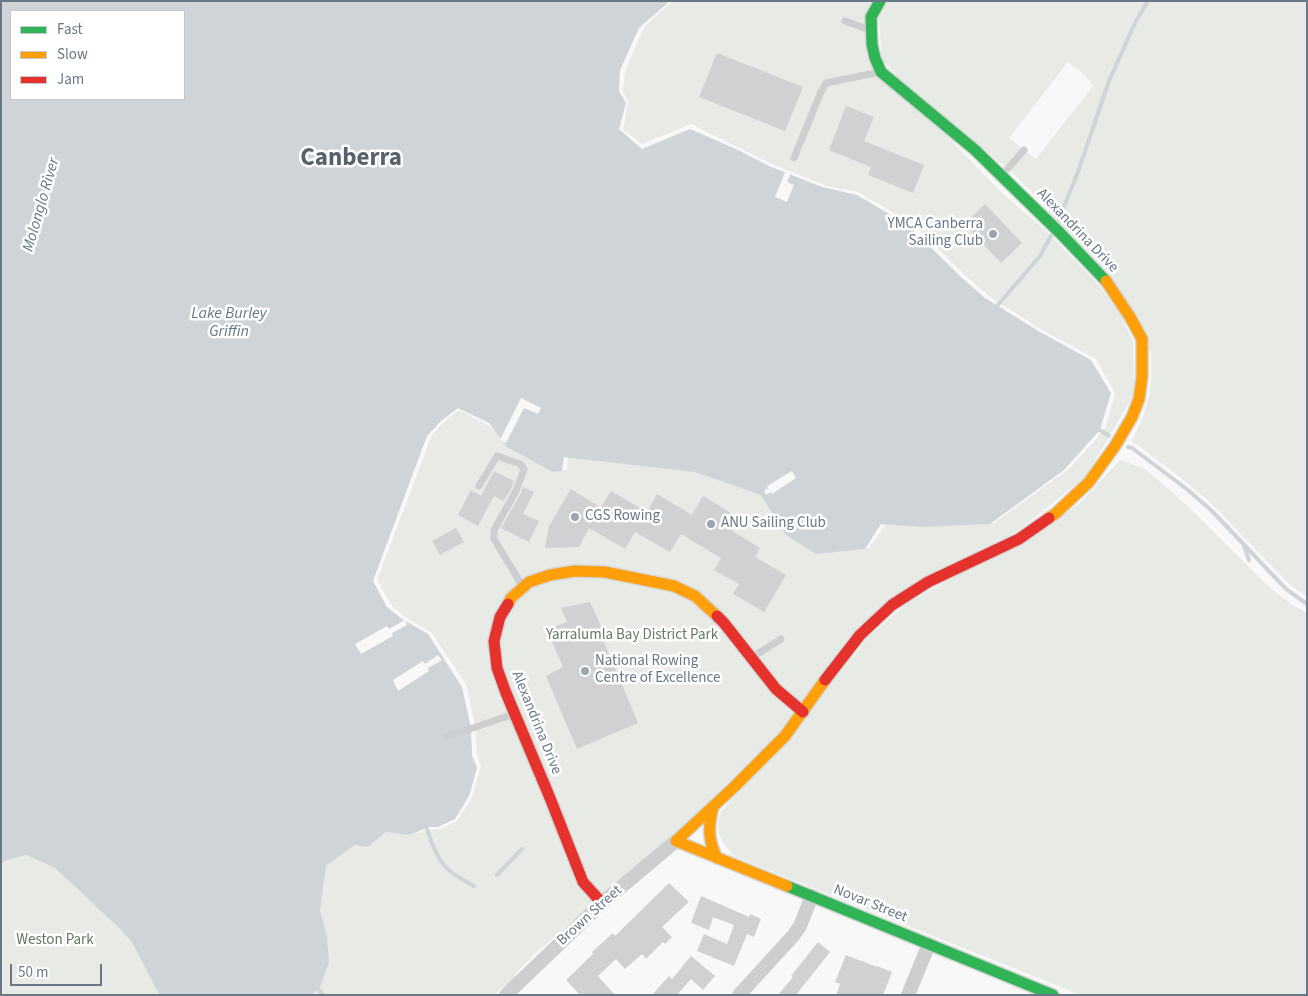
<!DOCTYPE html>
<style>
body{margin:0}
#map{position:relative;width:1308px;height:996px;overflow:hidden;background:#f8f8f8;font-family:"Source Sans 3",sans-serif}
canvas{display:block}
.frame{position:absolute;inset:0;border:2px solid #697887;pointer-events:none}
.legend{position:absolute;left:10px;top:10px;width:175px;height:90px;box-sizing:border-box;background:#fff;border:1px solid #c3c9cf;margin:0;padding:6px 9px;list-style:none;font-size:15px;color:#697887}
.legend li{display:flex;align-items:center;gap:10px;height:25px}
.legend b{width:25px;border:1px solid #c3c9cf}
.scale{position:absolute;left:10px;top:964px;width:92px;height:22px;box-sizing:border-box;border:2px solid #697887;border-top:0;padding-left:6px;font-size:15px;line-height:18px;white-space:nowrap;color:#697887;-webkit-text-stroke:4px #fff;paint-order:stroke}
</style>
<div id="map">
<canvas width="1308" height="996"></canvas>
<div class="frame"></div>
<ul class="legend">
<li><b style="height:6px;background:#30b455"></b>Fast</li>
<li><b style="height:6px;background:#ff9f0a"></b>Slow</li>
<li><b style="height:6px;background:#e5322d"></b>Jam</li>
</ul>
<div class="scale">50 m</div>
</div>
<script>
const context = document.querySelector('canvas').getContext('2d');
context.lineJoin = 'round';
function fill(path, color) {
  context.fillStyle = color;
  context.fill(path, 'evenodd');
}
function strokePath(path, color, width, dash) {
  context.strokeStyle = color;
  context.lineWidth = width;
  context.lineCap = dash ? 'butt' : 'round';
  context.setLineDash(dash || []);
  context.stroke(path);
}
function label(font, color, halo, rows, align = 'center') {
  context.font = font + ' "Source Sans 3",sans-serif';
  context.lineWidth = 5;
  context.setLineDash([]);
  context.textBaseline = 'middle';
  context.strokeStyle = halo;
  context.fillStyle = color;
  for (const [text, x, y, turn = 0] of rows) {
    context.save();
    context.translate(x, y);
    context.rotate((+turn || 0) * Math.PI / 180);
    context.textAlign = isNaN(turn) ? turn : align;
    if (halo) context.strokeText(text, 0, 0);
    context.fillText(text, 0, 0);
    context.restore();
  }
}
fill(new Path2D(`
 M 673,1 L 874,1 L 874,61 L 1001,192 L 1046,231 L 1097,283 L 1122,317 L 1133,342 L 1135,393 L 1085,477 L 1015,533 L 925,577 L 783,729 L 673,836 L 537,952 L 515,974 L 516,979 L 501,988 L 495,995 L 310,995 L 319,989 L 327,936 L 320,910 L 326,866 L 355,845 L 368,847 L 386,832 L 409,835 L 429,830 L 443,828 L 457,821 L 472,797 L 481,766 L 477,755 L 475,726 L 467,686 L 432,633 L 407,618 L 392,606 L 377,580 L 432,435 L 446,420 L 459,410 L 489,426 L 512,446 L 557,471 L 567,470 L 568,456 L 699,470 L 763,491 L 821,553 L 869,548 L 886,524 L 927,526 L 994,523 L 1069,469 L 1105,429 L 1115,393 L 1096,359 L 1044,331 L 990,297 L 966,276 L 913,224 L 858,192 L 827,186 L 774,165 L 691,124 L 642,144 L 623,130 L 628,102 L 623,91 L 625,71 L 644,27 Z
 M 888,1 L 1307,1 L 1307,597 L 1290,585 L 1211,503 L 1181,478 L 1132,441 C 1149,407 1153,389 1151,352 L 1043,204 L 1015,175 L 901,80 L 882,60 L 879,18 ZM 1068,62 L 1086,76 L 1093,86 L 1036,159 L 1009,138 Z
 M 1120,460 L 1143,468 L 1157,479 L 1191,509 L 1269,587 L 1291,604 L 1307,613 L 1307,995 L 1081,995 L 736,857 C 721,842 714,833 721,812 L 872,634 L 905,605 L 1077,506 Z
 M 26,855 L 55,868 L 118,927 L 132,942 L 156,989 L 160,995 L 1,995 L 1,864 L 5,861 Z`), '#e7eae5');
fill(new Path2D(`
 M 1,1 L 670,1 L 639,28 L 620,70 L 619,91 L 626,103 L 619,129 L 642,149 L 690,129 L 736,149 L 769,166 L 822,187 L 857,195 L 908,225 L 961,277 L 985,298 L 1040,332 L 1091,360 L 1111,393 L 1100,430 L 1064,470 L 990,524 L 923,527 L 881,524 L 865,549 L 816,554 L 786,535 L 761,495 L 695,472 L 564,457 L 562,471 L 553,472 L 507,447 L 489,423 L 458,408 L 441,421 L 427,436 L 373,581 L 387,607 L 402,619 L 428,634 L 462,687 L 471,728 L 472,755 L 477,768 L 469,796 L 455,819 L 438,827 L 429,827 L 409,835 L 386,832 L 368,847 L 355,845 L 326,866 L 320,910 L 327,936 L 329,962 L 319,990 L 310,995 L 160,995 L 156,989 L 132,942 L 118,927 L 55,868 L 26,855 L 5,861 L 1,864 ZM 11,11 L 184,11 L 184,99 L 11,99 Z`), '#ced4d8');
fill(new Path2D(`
 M 786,170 L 791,172 L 787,182 L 794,185 L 787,202 L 775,197 Z
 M 521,398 L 541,408 L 538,414 L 524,408 L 506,443 L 500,440 Z
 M 792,471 L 796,478 L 772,494 L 771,492 L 766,495 L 764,491 L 768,488 L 767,486 Z
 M 405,620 L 407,625 L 392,633 L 393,636 L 361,654 L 355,644 L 387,626 L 389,629 Z
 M 438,655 L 442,660 L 428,668 L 429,671 L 398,691 L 393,680 L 423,661 L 425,664 Z`), '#f8f8f8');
strokePath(new Path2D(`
 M 1058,222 L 1078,172 L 1109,81 L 1136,21 L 1148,1
 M 997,306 L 1040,256 L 1052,234
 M 1100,430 L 1109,436
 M 1128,447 L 1132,448 L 1188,490 L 1212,511 L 1286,589 L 1307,604
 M 1244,546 L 1249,560
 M 425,824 C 431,840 436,860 450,871 C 457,877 466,881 474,886
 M 497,875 L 522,849
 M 319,990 L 323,995`), '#ced4d8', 4);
fill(new Path2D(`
 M 717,53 L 803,87 L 785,131 L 699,97 Z
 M 846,106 L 874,117 L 864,141 L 924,165 L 913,193 L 868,175 L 871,167 L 829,150 Z
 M 985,204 L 1022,243 L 1001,263 L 964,224 Z
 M 494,471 L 514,481 L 511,489 L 504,501 L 494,496 L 478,526 L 458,515 L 471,490 L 481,496 Z
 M 523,487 L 534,492 L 523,514 L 539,521 L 529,542 L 501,528 L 521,493 Z
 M 571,489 L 601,508 L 611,491 L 647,512 L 657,494 L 692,515 L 703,496 L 739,518 L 732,531 L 760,548 L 755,557 L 786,575 L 764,612 L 733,594 L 739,584 L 714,570 L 721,558 L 681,534 L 670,552 L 635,532 L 625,549 L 589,528 L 579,547 L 545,548 L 549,526 Z
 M 456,528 L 464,542 L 440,555 L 432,541 Z
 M 590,602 L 607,639 L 603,640 L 638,723 L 577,749 L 546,676 L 563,667 L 547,630 L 567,622 L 561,608 Z
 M 669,883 L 689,902 L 662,927 L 672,937 L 665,944 L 663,942 L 646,959 L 642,954 L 625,969 L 616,959 L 598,976 L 615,995 L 580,995 L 566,980 L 593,954 L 592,952 L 613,933 L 615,936 Z
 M 701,896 L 749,917 L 750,914 L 761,919 L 754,937 L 747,934 L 734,966 L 697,951 L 704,934 L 727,944 L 734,925 L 713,917 L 709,930 L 691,923 Z
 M 818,942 L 830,952 L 796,995 L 778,995 L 793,977 L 791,976 Z
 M 846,955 L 877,967 L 877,966 L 892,972 L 883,995 L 836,995 L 840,984 L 835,982 Z
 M 691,956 L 715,976 L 703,990 L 691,979 L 677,995 L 652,995 L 669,976 L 672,979 Z`), '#cfd1d2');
const fast = new Path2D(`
 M 880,1 L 871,17 L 872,45 L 875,58 L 881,72 L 975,150 L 1060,233 L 1106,281
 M 787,886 L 1053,995`);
const slow = new Path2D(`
 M 1049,518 L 1055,514 L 1089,482 L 1115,446 L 1132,417 L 1139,399 L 1142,377 L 1142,339 L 1130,317 L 1106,281
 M 508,604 L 511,598 L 529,582 L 550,575 L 575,571 L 605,572 L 674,586 L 695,596 L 717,616
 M 713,807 C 708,826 708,841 717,858
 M 787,886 L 676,841 L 734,787 L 785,736 L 825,680`);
const jam = new Path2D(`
 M 508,604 L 500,617 L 494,641 L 497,668 L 506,693 L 550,798 L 583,882 L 602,903
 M 717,616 L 724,623 L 776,689 L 803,712
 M 825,680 L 860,635 L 892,605 L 928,582 L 1019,539 L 1049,518`);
strokePath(fast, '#d5d6d7', 14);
strokePath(slow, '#d5d6d7', 14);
strokePath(jam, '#d5d6d7', 14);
strokePath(new Path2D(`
 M 845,21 L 870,30
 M 794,158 L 820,94 L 826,83 L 880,72
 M 1003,174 L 1024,150
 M 479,486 L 497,456 L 520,464 L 524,469 L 516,491 L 494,530 L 494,539 L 521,584
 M 754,656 L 781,639
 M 446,737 L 514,714`), '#cdcecf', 7);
strokePath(new Path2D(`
 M 506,995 L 602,903 L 676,841
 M 739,995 L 793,936 L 800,926 L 812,896
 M 908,995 L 929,944`), '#cdcecf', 14);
strokePath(fast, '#30b455', 11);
strokePath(slow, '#ff9f0a', 11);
strokePath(jam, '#e5322d', 11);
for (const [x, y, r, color] of [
 [993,234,5,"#9ba5af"],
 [575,517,5,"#9ba5af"],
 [711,524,5,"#9ba5af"],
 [585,671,5,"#9ba5af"]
]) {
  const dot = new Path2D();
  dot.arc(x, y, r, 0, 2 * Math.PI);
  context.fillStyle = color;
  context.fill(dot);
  strokePath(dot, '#fff', 2);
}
label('15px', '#697887', '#fff', [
 ["YMCA Canberra",983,225,"right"],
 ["Sailing Club",983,242,"right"],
 ["CGS Rowing",585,517],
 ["ANU Sailing Club",721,524],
 ["National Rowing",595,662],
 ["Centre of Excellence",595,679]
], 'left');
label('15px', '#697887', '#fff', [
 ["Alexandrina Drive",1077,231,46],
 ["Alexandrina Drive",536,723,68],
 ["Novar Street",870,904,22],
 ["Brown Street",590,916,-42]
]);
label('15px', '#667964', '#fff', [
 ["Yarralumla Bay District Park",632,636],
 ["Weston Park",55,941]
]);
label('italic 16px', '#657982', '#fff', [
 ["Molonglo River",42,205,-74],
 ["Lake Burley",229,314],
 ["Griffin",229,332]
]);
label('bold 25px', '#57626c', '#fff', [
 ["Canberra",351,160]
]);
</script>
